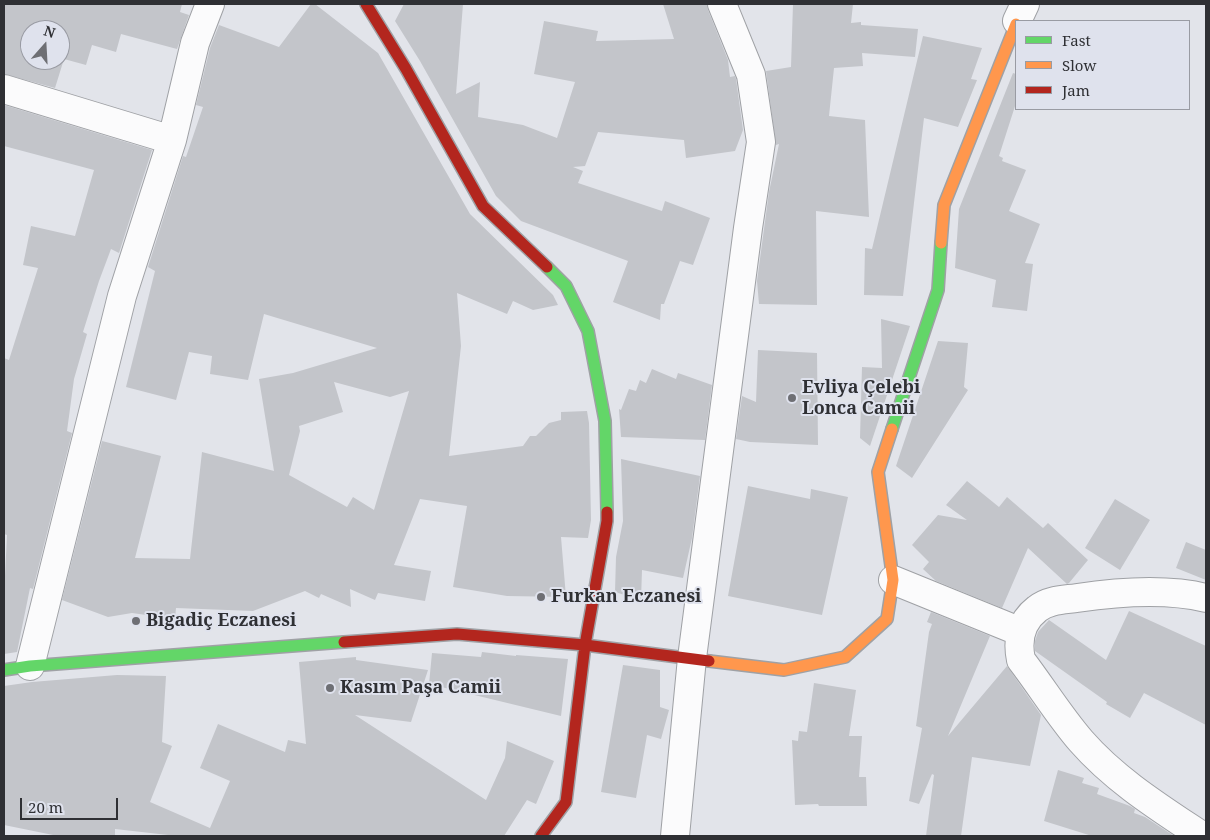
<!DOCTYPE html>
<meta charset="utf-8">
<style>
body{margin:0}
#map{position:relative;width:1210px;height:840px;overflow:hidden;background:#e2e4ea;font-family:"Noto Serif",serif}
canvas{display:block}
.frame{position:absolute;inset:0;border:5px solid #2f3034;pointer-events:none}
.legend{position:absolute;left:1015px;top:20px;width:175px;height:90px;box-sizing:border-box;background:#dfe2ed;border:1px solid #999ba3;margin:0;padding:6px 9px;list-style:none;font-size:15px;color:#2f3034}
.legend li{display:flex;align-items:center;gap:10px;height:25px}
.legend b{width:25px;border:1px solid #999ba3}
.north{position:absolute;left:20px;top:20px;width:50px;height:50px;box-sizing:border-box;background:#dfe2ed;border:1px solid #999ba3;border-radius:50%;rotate:19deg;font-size:14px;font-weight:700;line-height:20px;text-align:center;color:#2f3034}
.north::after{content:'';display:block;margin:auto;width:18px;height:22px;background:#6e6f74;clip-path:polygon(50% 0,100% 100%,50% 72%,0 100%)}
.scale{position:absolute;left:20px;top:798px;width:98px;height:22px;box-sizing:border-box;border:2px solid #2f3034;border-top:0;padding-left:6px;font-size:15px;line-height:18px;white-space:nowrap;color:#2f3034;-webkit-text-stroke:4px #dfe2ed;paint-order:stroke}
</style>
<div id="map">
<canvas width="1210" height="840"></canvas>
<div class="frame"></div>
<ul class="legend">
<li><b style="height:6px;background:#63d668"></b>Fast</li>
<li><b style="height:6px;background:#ff974d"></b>Slow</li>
<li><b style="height:6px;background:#b3261e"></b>Jam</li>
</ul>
<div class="north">N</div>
<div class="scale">20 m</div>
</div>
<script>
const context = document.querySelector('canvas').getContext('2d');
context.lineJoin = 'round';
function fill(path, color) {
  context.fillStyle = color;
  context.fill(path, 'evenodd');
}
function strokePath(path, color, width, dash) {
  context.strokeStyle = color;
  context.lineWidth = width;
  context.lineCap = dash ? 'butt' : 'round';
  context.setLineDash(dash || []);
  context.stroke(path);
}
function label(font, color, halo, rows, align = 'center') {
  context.font = font + ' "Noto Serif",serif';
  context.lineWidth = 4;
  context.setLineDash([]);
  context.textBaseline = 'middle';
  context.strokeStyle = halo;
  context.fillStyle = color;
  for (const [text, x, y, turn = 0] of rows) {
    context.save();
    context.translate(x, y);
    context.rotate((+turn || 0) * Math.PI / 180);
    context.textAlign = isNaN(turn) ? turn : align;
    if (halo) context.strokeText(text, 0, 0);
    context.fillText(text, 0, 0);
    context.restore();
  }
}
fill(new Path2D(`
 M 4,4 L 182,4 L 180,12 L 189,15 L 177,49 L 121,34 L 116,52 L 92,45 L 86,65 L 64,59 L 55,88 L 4,74 ZM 30,30 L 60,30 L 60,60 L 30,60 Z
 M 311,4 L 315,4 L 378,53 L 470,214 L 553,295 L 558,305 L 533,310 L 513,301 L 507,314 L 457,293 L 461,346 L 449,456 L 523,446 L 530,436 L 536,436 L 549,423 L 561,420 L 561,412 L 587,411 L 589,423 L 591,520 L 588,538 L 561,537 L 566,597 L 507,596 L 453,587 L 467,506 L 420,499 L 394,565 L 431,571 L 425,601 L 378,593 L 375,600 L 350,589 L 351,607 L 321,594 L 319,598 L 305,591 L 253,611 L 176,608 L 175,619 L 132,613 L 108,617 L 62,600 L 102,441 L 161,456 L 135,558 L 190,559 L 202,452 L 274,471 L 259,379 L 293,373 L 377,348 L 264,314 L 248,380 L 210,374 L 212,356 L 189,352 L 176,400 L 126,387 L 155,271 L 148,267 L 183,156 L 186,157 L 203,107 L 196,105 L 210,48 L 219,25 L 279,47 ZM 334,382 L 390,397 L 409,391 L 374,510 L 353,497 L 347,507 L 289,475 L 300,431 L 299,426 L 343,412 Z
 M 404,4 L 463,4 L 456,94 L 480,82 L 478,117 L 523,125 L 557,138 L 575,82 L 534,74 L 544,21 L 598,31 L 596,41 L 674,39 L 663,4 L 707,4 L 708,10 L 728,60 L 730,77 L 735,76 L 736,79 L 743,130 L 735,151 L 686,158 L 684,140 L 598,132 L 585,166 L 573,167 L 583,171 L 578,183 L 662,211 L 665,201 L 710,218 L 693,265 L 680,261 L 664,304 L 661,304 L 660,320 L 613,302 L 628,261 L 521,221 L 496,196 L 420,61 L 395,21 Z
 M 793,4 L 853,4 L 851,23 L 861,22 L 861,25 L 918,29 L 915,57 L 862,53 L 863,66 L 834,68 L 829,116 L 865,120 L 869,217 L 816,211 L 817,305 L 759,304 L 757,281 L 769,192 L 779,144 L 776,145 L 766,71 L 791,67 Z
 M 923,36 L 982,48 L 971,79 L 977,80 L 958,127 L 924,118 L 903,296 L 864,295 L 865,248 L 872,249 Z
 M 1013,73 L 1016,74 L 1016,103 L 999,156 L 1003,158 L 1002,161 L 1026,170 L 1009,211 L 1040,224 L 1025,263 L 1033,264 L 1027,311 L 992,307 L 996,280 L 955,268 L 959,209 Z
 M 4,105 L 152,150 L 119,253 L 111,249 L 99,281 L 83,332 L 87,334 L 74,379 L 67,431 L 72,433 L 33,589 L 30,588 L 17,652 L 4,654 L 4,596 L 7,535 L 4,534 L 4,358 L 9,360 L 38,268 L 23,265 L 31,226 L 75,236 L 94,170 L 4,146 Z
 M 881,319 L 910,326 L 870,446 L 860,438 L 862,367 L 882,368 Z
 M 938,341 L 968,343 L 964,387 L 968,390 L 912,478 L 896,466 Z
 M 758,350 L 817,353 L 818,445 L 750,442 L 736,439 L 742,396 L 756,402 Z
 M 652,369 L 676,379 L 678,373 L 712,385 L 705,440 L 621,437 L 619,409 L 621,410 L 629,389 L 636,391 L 640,380 L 646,383 Z
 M 621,459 L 700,476 L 692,538 L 683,578 L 642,570 L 641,600 L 615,592 L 616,557 L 623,521 Z
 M 967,481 L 999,507 L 1007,497 L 1043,528 L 1048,523 L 1088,560 L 1069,583 L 1067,584 L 1028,548 L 1002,608 L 936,581 L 923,569 L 929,562 L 912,545 L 938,515 L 967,520 L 946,505 Z
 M 748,486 L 810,499 L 811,489 L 848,497 L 822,615 L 728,596 Z
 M 1115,499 L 1150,520 L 1120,570 L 1085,548 Z
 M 1186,542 L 1206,550 L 1206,580 L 1176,568 Z
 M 1129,611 L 1206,646 L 1206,725 L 1144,693 L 1130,718 L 1106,704 L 1107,702 L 1035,651 L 1035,641 L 1038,632 L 1049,620 L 1106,660 Z
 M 931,612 L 990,636 L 948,736 L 1007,666 L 1041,715 L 1030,766 L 972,757 L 961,836 L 926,836 L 934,775 L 932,774 L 919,804 L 909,801 L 922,728 L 916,726 L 929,632 L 932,624 L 927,622 Z
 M 482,652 L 516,656 L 516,655 L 568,659 L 561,716 L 429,684 L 432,653 L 481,657 Z
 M 356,657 L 356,660 L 428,670 L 411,722 L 355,715 L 486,800 L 505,758 L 507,741 L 554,761 L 536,804 L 527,800 L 504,836 L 177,836 L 115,829 L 115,836 L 58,836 L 4,825 L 4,686 L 32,682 L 117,675 L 166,676 L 162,742 L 172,746 L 150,802 L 210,828 L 230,781 L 200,768 L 218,724 L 285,752 L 288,740 L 306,744 L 299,662 Z
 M 623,665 L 660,670 L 660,707 L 669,710 L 661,739 L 647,735 L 636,798 L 601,792 Z
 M 814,683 L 856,690 L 849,736 L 862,736 L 859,777 L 866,777 L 867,806 L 819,806 L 818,804 L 795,805 L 792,740 L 798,741 L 799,731 L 807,732 Z
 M 1058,770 L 1084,778 L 1082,783 L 1099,788 L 1097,794 L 1130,806 L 1135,809 L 1134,813 L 1145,817 L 1174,836 L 1092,836 L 1044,821 Z`), '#c3c5ca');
const street = new Path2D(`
 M 1017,21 L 1025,4
 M 4,89 L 172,140
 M 893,580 L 1021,632
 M 30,666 L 122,296 L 172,140 L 195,43 L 210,4
 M 675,836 L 692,658 L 748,228 L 761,142 L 751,75 L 722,4
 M 1202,836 C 1160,808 1115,780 1081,741 C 1060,717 1041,686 1021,660 C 1017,641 1020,622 1037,609 C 1048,600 1063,600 1077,598 C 1118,592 1165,588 1206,598`);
const fast = new Path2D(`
 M 547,267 L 566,286 L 588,331 L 605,421 L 607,512
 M 892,429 L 938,290 L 941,243
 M 4,670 L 30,666 L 344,642`);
const slow = new Path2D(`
 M 941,243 L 944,205 L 1016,24
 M 709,661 L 784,670 L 845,657 L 887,619 L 893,580 L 878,472 L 892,429`);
const jam = new Path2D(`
 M 366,4 L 406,69 L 483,206 L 547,267
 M 344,642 L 457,634 L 585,645 L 709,661
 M 541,836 L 566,802 L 585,645 L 607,521 L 607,512`);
strokePath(street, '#9fa1a5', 30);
strokePath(fast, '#9fa1a5', 14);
strokePath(slow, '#9fa1a5', 14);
strokePath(jam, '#9fa1a5', 14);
strokePath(street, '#fbfbfc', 28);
strokePath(fast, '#63d668', 11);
strokePath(slow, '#ff974d', 11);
strokePath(jam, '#b3261e', 11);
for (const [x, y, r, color] of [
 [792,398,5,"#6e6f74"],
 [541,597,5,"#6e6f74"],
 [136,621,5,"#6e6f74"],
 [330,688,5,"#6e6f74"]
]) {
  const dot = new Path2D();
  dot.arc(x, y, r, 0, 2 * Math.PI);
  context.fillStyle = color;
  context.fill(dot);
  strokePath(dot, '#dfe2ed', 2);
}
label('bold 18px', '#2f3034', '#dfe2ed', [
 ["Evliya Çelebi",802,388],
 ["Lonca Camii",802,409],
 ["Furkan Eczanesi",551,597],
 ["Bigadiç Eczanesi",146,621],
 ["Kasım Paşa Camii",340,688]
], 'left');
</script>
